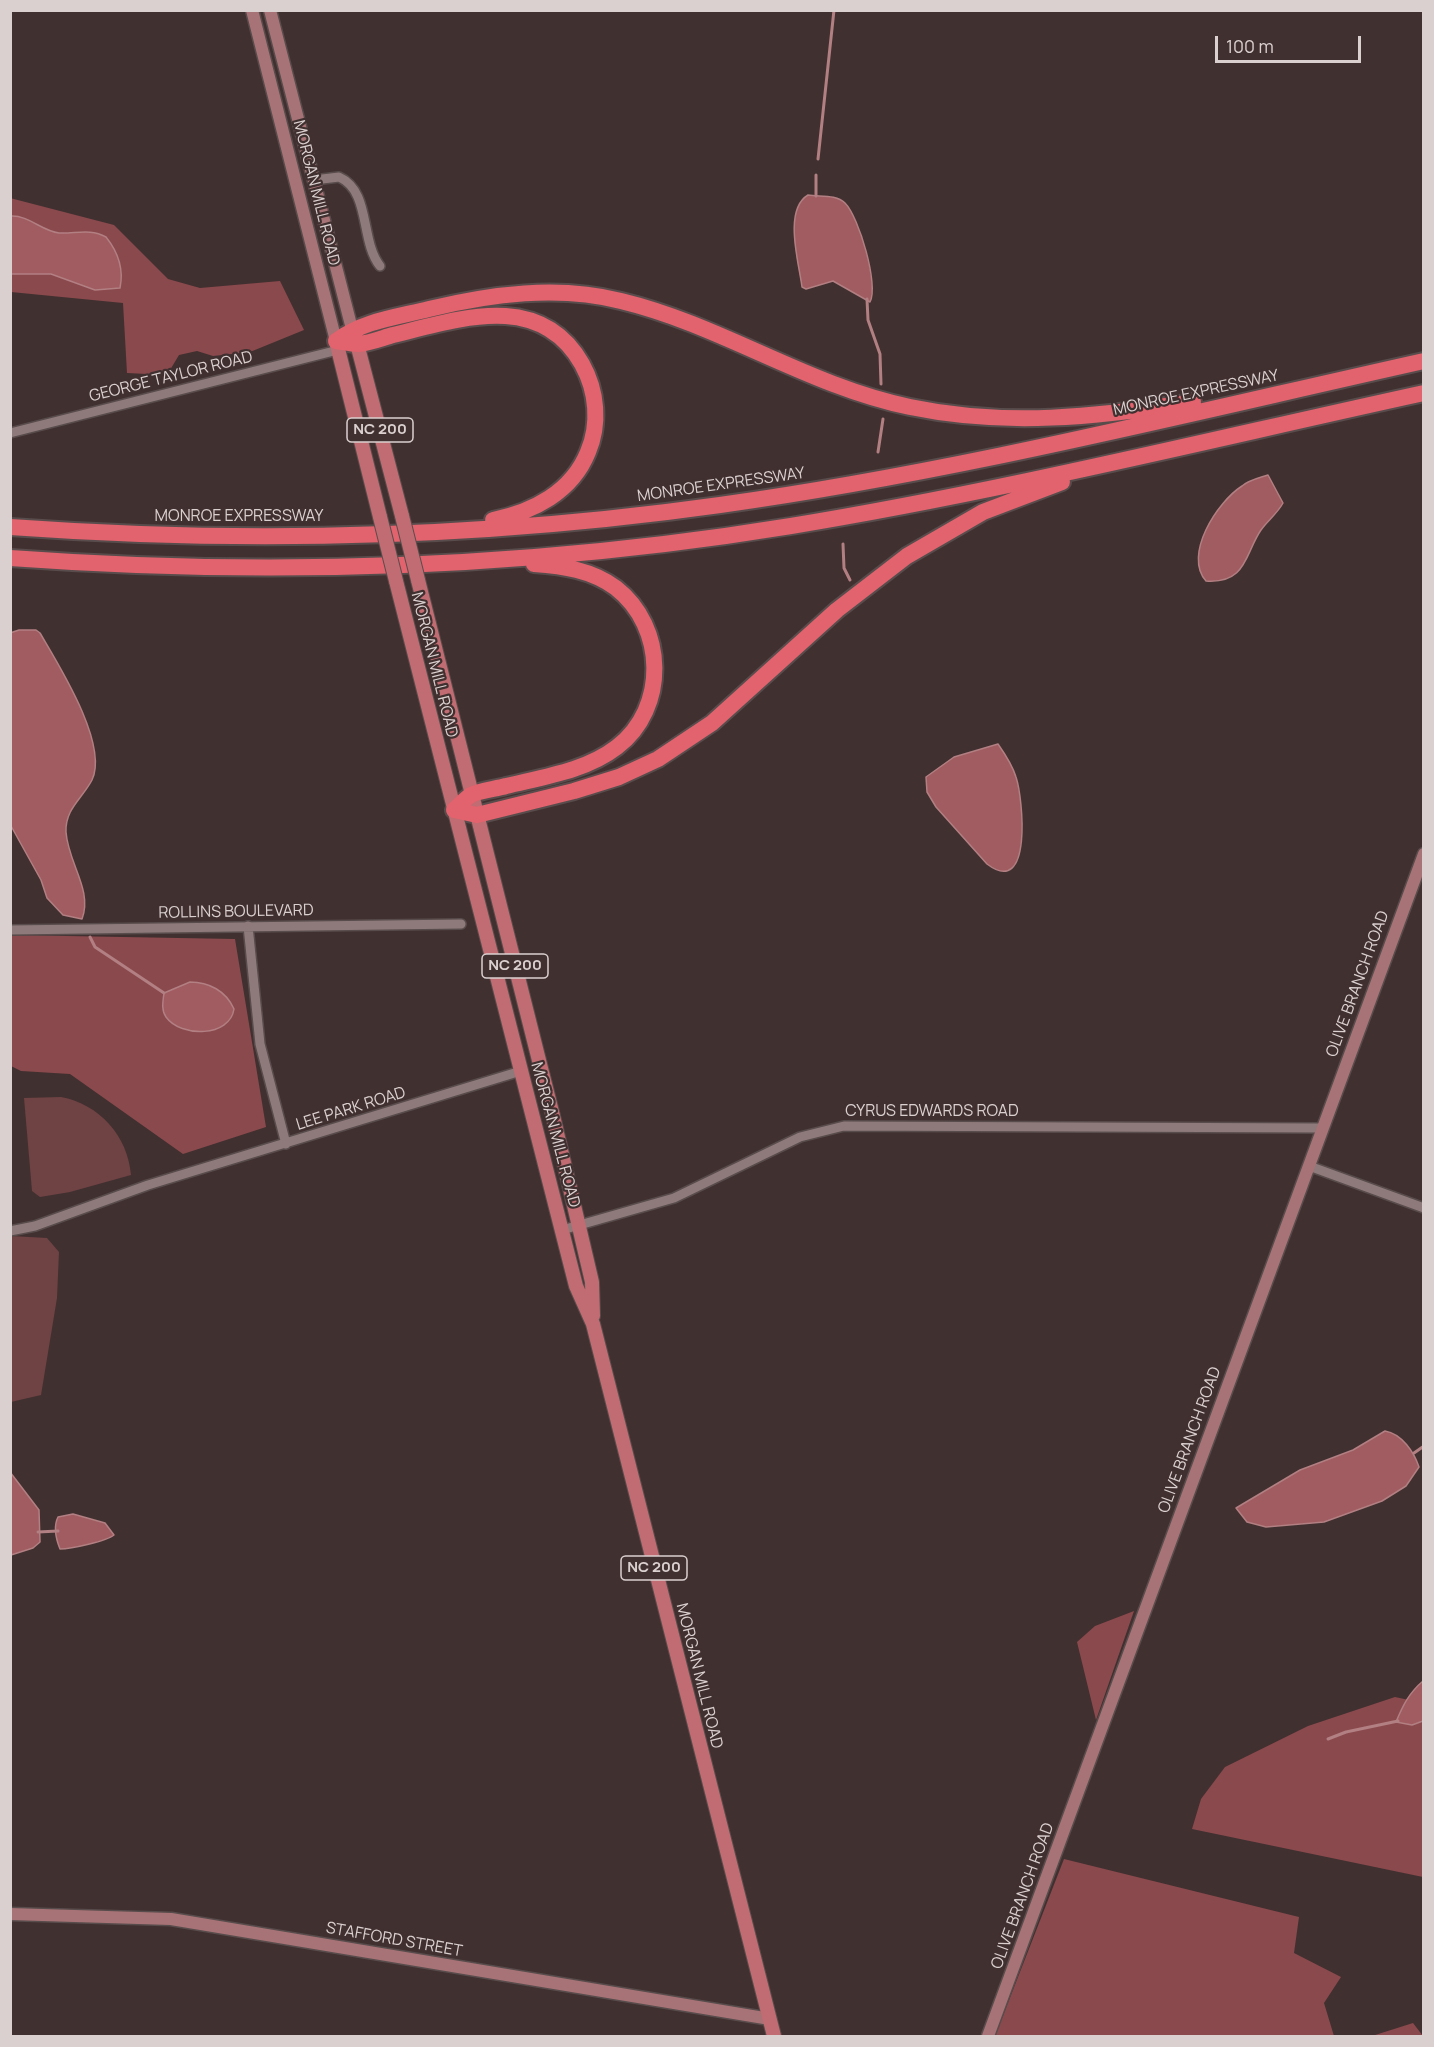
<!DOCTYPE html>
<style>
body{margin:0}
#map{position:relative;width:1434px;height:2047px;overflow:hidden;background:#413030;font-family:Manrope,sans-serif}
canvas{display:block}
.frame{position:absolute;inset:0;border:12px solid #dbd0d0;pointer-events:none}
.scale{position:absolute;left:1215px;top:36px;width:146px;height:27px;box-sizing:border-box;border:3px solid #dbd0d0;border-top:0;padding-left:8px;font-size:18px;line-height:21px;white-space:nowrap;color:#dbd0d0;-webkit-text-stroke:4px #413030;paint-order:stroke}
</style>
<div id="map">
<canvas width="1434" height="2047"></canvas>
<div class="frame"></div>
<div class="scale">100 m</div>
</div>
<script>
const context = document.querySelector('canvas').getContext('2d');
context.lineJoin = 'round';
function fill(path, color) {
  context.fillStyle = color;
  context.fill(path, 'evenodd');
}
function strokePath(path, color, width, dash) {
  context.strokeStyle = color;
  context.lineWidth = width;
  context.lineCap = dash ? 'butt' : 'round';
  context.setLineDash(dash || []);
  context.stroke(path);
}
function label(font, color, halo, rows, align = 'center') {
  context.font = font + ' Manrope,sans-serif';
  context.lineWidth = 4.5;
  context.setLineDash([]);
  context.textBaseline = 'middle';
  context.strokeStyle = halo;
  context.fillStyle = color;
  for (const [text, x, y, turn = 0] of rows) {
    context.save();
    context.translate(x, y);
    context.rotate((+turn || 0) * Math.PI / 180);
    context.textAlign = isNaN(turn) ? turn : align;
    if (halo) context.strokeText(text, 0, 0);
    context.fillText(text, 0, 0);
    context.restore();
  }
}
fill(new Path2D(`
 M 61,1097 C 99,1104 128,1136 131,1175 L 70,1192 L 40,1197 L 32,1191 L 24,1098 Z
 M 11,1236 L 47,1238 L 59,1252 L 57,1298 L 41,1395 L 11,1402 Z`), '#6f4244');
fill(new Path2D(`
 M 10,198 L 114,225 L 168,279 L 200,288 L 280,281 L 304,330 L 250,352 L 213,356 L 197,351 L 179,355 L 167,375 L 127,373 L 123,303 L 11,292 Z
 M 11,935 L 235,939 L 266,1127 L 183,1154 L 70,1074 L 21,1071 L 11,1066 Z
 M 1134,1611 L 1096,1720 L 1077,1642 L 1095,1626 Z
 M 1395,1697 L 1423,1703 L 1423,1877 L 1192,1829 L 1201,1799 L 1225,1767 L 1308,1726 Z
 M 1064,1859 L 1299,1917 L 1294,1953 L 1341,1977 L 1324,2003 L 1334,2036 L 995,2036 Z
 M 1413,2023 L 1423,2036 L 1372,2036 Z`), '#8a494d');
const water = new Path2D(`
 M 808,195 C 820,197 836,194 845,203 C 859,217 879,285 870,302 L 833,281 L 806,289 L 802,287 C 799,263 783,210 808,195 Z
 M 11,216 C 28,215 42,231 59,233 C 75,234 90,228 106,237 C 118,252 124,269 120,288 L 95,290 L 51,274 L 11,274 Z
 M 1268,475 L 1283,503 C 1277,514 1268,520 1261,530 C 1245,553 1247,584 1206,581 C 1183,555 1217,502 1242,486 C 1249,480 1259,478 1268,475 Z
 M 19,630 L 36,630 L 40,633 C 58,664 109,744 92,780 C 82,799 65,809 66,832 C 68,863 93,890 82,919 L 63,915 L 47,898 L 41,880 L 11,826 L 10,633 Z
 M 998,744 C 1005,754 1012,764 1016,777 C 1023,798 1033,899 987,864 L 936,807 L 927,792 L 926,777 L 954,757 Z
 M 190,982 C 209,982 226,991 234,1009 C 230,1037 181,1038 166,1017 C 161,1010 163,1001 164,993 Z
 M 1385,1431 C 1402,1434 1414,1452 1419,1467 L 1406,1486 L 1382,1501 L 1324,1522 L 1266,1527 L 1247,1522 L 1236,1508 L 1300,1470 L 1353,1450 Z
 M 10,1472 L 39,1510 L 40,1542 L 33,1548 L 11,1555 Z
 M 73,1514 L 105,1523 L 114,1535 C 107,1541 71,1549 60,1549 C 56,1539 53,1527 58,1517 Z
 M 1423,1681 L 1423,1721 L 1412,1725 L 1396,1722 C 1403,1705 1409,1693 1423,1681 Z`);
fill(water, '#a05c60');
strokePath(water, '#b27f82', 1.5);
strokePath(new Path2D(`
 M 818,159 L 834,10
 M 816,175 L 816,196
 M 867,299 L 868,320 L 880,354 L 881,384
 M 878,452 L 883,419
 M 843,544 L 844,568 L 850,580
 M 90,937 L 95,947 L 164,993
 M 1414,1453 L 1424,1446
 M 38,1532 L 58,1531
 M 1328,1739 L 1346,1732 L 1398,1721`), '#b27f82', 3);
const street = new Path2D(`
 M 314,180 L 339,177 C 371,191 360,241 380,266
 M 10,433 L 338,350
 M 248,926 L 260,1044 L 286,1144
 M 10,930 L 461,924
 M 1309,1166 L 1424,1208
 M 562,1230 L 674,1198 L 800,1137 L 844,1126 L 1322,1128
 M 10,1231 L 35,1226 L 148,1185 L 521,1071`);
const secondary = new Path2D(`
 M 252,10 L 336,341
 M 270,10 L 352,329
 M 10,1914 L 171,1919 L 770,2019
 M 988,2036 L 1424,854`);
const primary = new Path2D(`
 M 355,336 L 402,516
 M 336,341 L 380,517
 M 418,580 L 553,1116 L 592,1282 L 593,1316
 M 396,581 L 576,1286 L 593,1324 L 774,2036`);
const highway = new Path2D(`
 M 336,341 C 362,321 397,317 429,309 C 491,294 558,285 621,301 C 721,325 808,386 910,407 C 1006,427 1097,417 1193,402
 M 336,341 C 343,342 351,344 358,344 C 370,343 382,338 393,335 C 459,319 540,290 582,364 C 597,391 600,424 588,452 C 572,492 533,512 493,520
 M 10,527 C 247,544 485,538 720,505 C 957,472 1190,413 1424,361
 M 10,558 C 270,577 534,568 791,526 C 1004,491 1213,439 1424,393
 M 454,810 L 477,815 L 574,791 L 619,777 L 658,759 L 712,723 L 837,610 L 907,556 L 983,512 L 1062,482
 M 454,810 C 459,806 465,799 471,795 C 480,790 496,789 506,786 C 543,777 586,771 617,747 C 668,708 666,627 616,588 C 592,570 563,566 534,564`);
strokePath(street, '#594c4c', 12);
strokePath(secondary, '#594c4c', 15);
strokePath(primary, '#594c4c', 16);
strokePath(highway, '#594c4c', 20);
strokePath(street, '#8e7a7a', 9);
strokePath(secondary, '#a77376', 12);
strokePath(primary, '#c06c72', 14);
strokePath(highway, '#e2626d', 16);
const primaryBridge = new Path2D(`
 M 402,516 L 418,580
 M 380,517 L 396,581`);
strokePath(primaryBridge, '#594c4c', 16, []);
strokePath(primaryBridge, '#c06c72', 14);
for (const [x, y, w] of [
 [380,430,66],
 [515,966,66],
 [654,1568,66]
]) {
  const box = new Path2D();
  box.roundRect(x - w / 2, y - 12, w, 24, 4.5);
  context.fillStyle = '#413030';
  context.fill(box);
  strokePath(box, '#dbd0d0', 1.5);
}
label('bold 15px', '#dbd0d0', null, [
 ["NC 200",380,430],
 ["NC 200",515,966],
 ["NC 200",654,1568]
]);
label('16px', '#dbd0d0', '#413030', [
 ["MORGAN MILL ROAD",316,193,76],
 ["GEORGE TAYLOR ROAD",171,377,-14],
 ["MONROE EXPRESSWAY",1196,393,-12],
 ["MONROE EXPRESSWAY",721,485,-8],
 ["MONROE EXPRESSWAY",239,517],
 ["MORGAN MILL ROAD",434,665,76],
 ["ROLLINS BOULEVARD",236,912,-1],
 ["OLIVE BRANCH ROAD",1358,984,-70],
 ["LEE PARK ROAD",351,1109,-17],
 ["CYRUS EDWARDS ROAD",932,1112],
 ["MORGAN MILL ROAD",555,1135,75],
 ["OLIVE BRANCH ROAD",1190,1440,-70],
 ["MORGAN MILL ROAD",699,1676,76],
 ["OLIVE BRANCH ROAD",1023,1896,-70],
 ["STAFFORD STREET",394,1940,10]
]);
</script>
